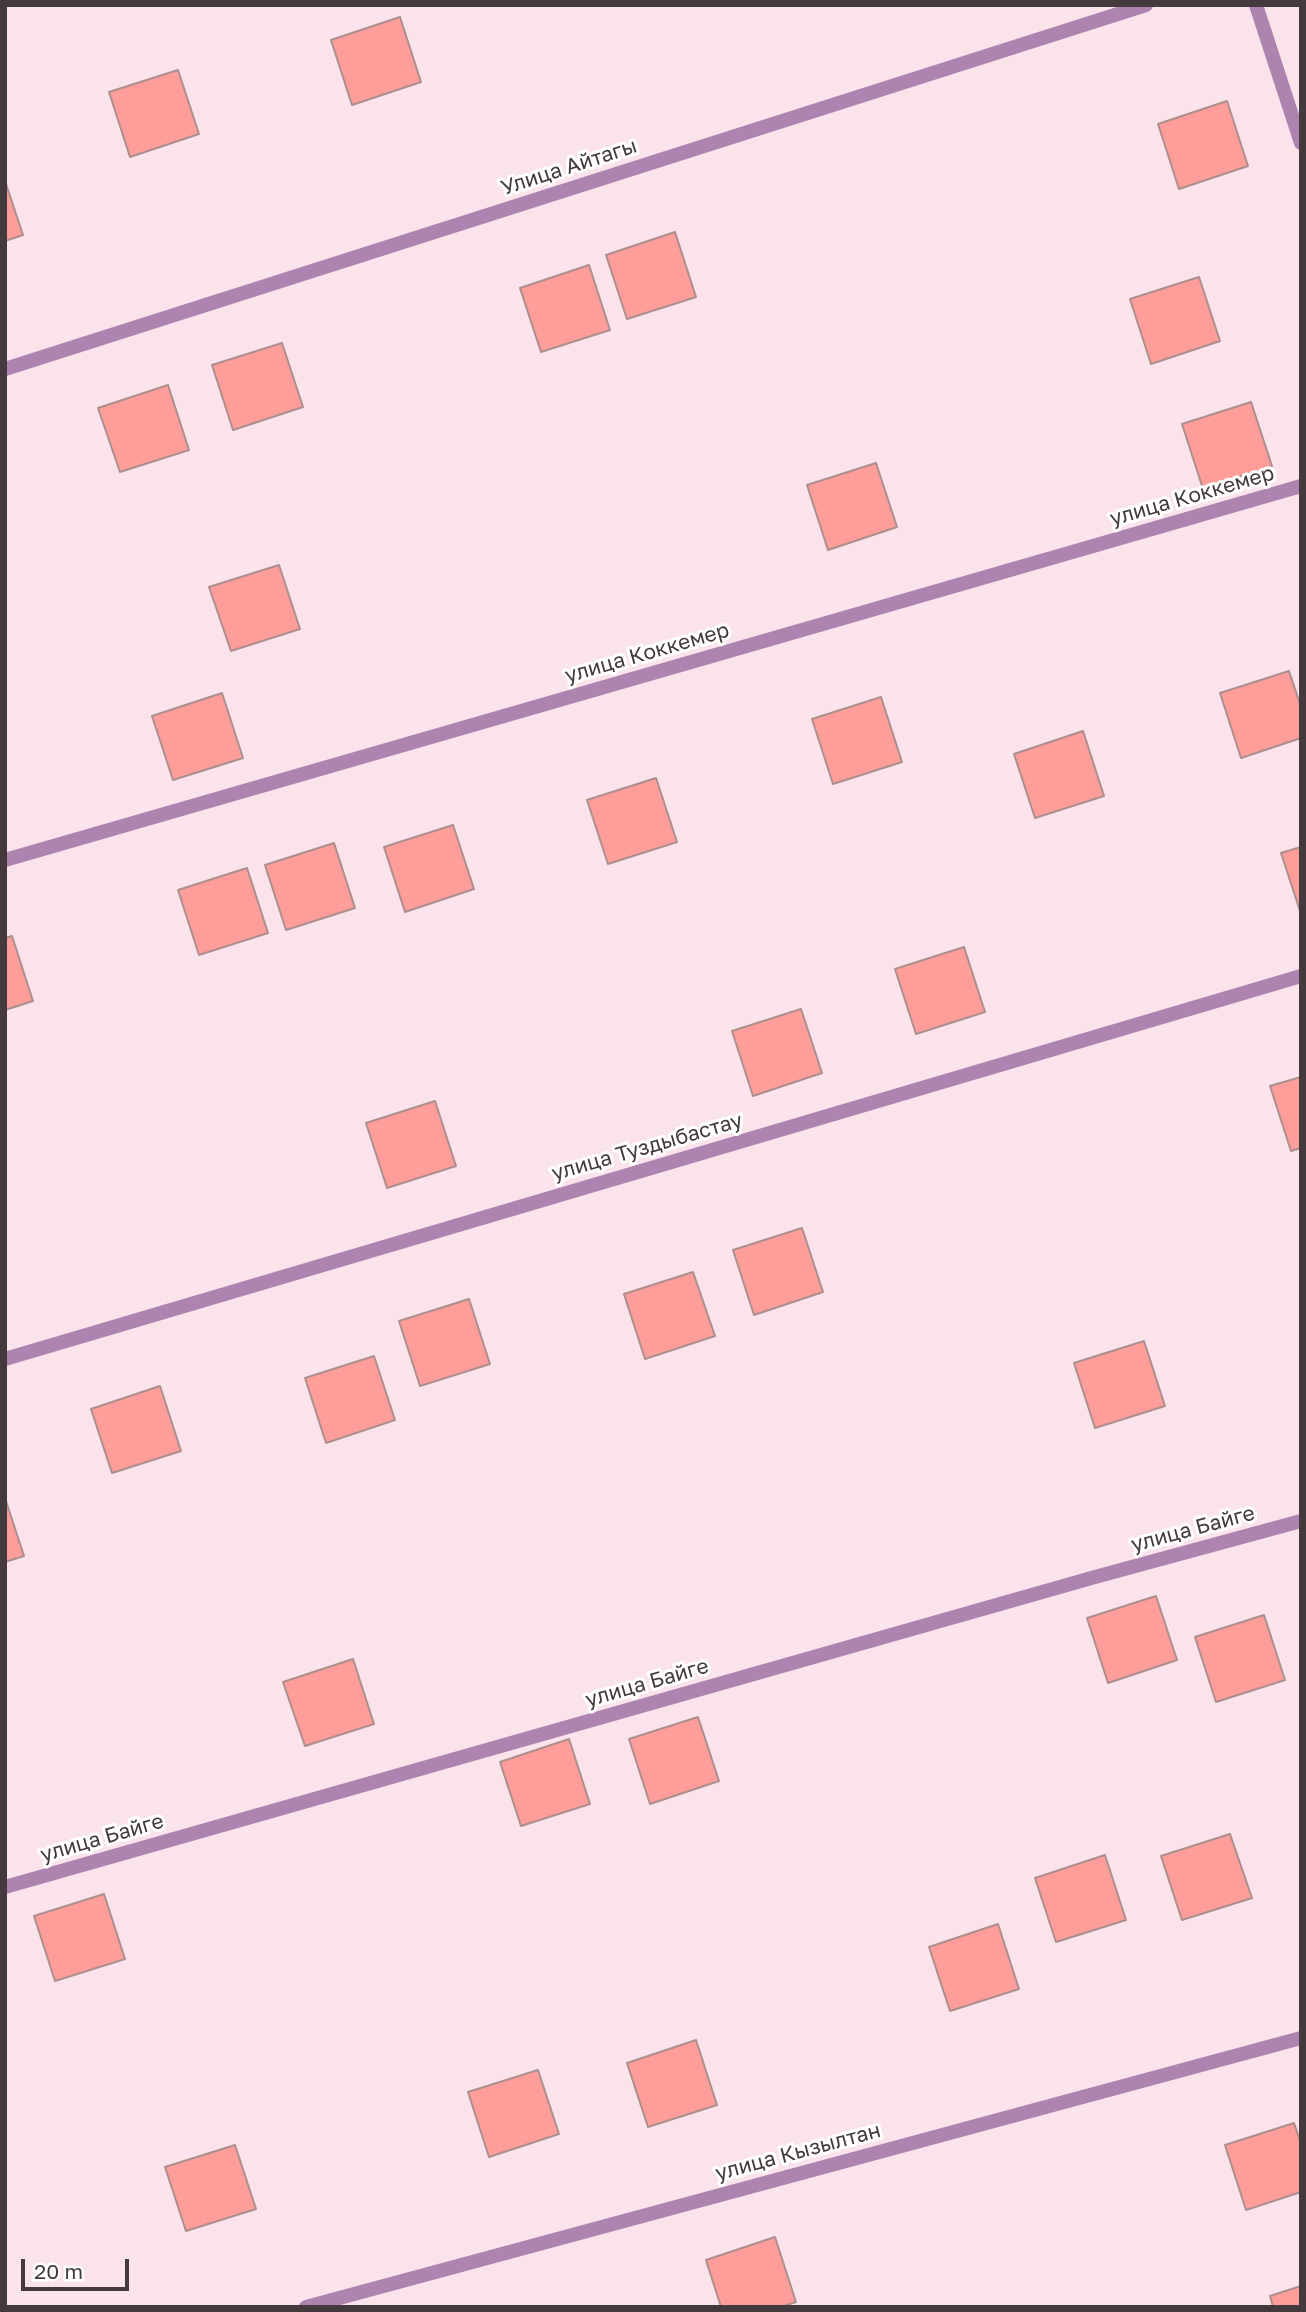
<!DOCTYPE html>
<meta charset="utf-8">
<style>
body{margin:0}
#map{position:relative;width:1306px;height:2312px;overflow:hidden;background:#fbe3ec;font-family:"Golos Text",sans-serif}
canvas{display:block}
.frame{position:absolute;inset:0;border:7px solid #44393d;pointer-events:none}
.scale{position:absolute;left:21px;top:2259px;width:108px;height:32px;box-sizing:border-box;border:4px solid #44393d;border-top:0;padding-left:9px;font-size:21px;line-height:24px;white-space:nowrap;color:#44393d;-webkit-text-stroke:5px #fff;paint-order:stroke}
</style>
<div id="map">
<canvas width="1306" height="2312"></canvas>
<div class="frame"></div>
<div class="scale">20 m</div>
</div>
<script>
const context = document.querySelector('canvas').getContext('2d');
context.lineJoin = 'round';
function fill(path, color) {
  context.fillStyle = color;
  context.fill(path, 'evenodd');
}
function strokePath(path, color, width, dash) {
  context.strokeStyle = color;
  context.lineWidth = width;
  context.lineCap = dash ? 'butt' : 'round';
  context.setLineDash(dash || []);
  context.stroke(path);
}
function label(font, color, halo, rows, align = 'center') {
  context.font = font + ' "Golos Text",sans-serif';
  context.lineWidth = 6;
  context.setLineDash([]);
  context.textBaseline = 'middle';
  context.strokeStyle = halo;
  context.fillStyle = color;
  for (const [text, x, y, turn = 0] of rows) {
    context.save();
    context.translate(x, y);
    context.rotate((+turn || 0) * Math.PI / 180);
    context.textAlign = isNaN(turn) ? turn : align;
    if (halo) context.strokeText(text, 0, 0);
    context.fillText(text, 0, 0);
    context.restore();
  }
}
const building = new Path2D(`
 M 400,17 L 421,82 L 352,105 L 331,40 Z
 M 178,70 L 199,134 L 130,157 L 109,92 Z
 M 1227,101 L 1248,166 L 1179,189 L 1158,124 Z
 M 5,181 L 23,235 L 5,241 Z
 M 675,232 L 696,297 L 627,319 L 606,255 Z
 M 589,265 L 610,330 L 541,352 L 520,288 Z
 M 1199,277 L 1220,341 L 1151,364 L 1130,299 Z
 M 282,343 L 303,407 L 233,430 L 212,365 Z
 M 168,385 L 189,450 L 120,472 L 98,408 Z
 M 1251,402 L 1272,466 L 1203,489 L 1182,424 Z
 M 876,463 L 897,527 L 828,550 L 807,485 Z
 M 279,565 L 300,629 L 231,651 L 209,587 Z
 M 1289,671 L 1301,707 L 1301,738 L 1241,758 L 1220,693 Z
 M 222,693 L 243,758 L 173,780 L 152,716 Z
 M 881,697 L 902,762 L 833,784 L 812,719 Z
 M 1083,731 L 1104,796 L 1035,818 L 1014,754 Z
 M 656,778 L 677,842 L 608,864 L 587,800 Z
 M 453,825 L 474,889 L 405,912 L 384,847 Z
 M 334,843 L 355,908 L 286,930 L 265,865 Z
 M 1301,847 L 1301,914 L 1281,853 Z
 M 247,868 L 268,933 L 199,955 L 178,890 Z
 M 12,936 L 33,1001 L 5,1010 L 5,938 Z
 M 964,947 L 985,1012 L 916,1034 L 895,969 Z
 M 801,1009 L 822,1073 L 753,1096 L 732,1031 Z
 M 1301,1077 L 1301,1148 L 1291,1151 L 1270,1086 Z
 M 435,1101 L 456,1166 L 387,1188 L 366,1123 Z
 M 802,1228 L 823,1292 L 754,1315 L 733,1250 Z
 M 693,1272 L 715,1336 L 645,1359 L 624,1294 Z
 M 469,1299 L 490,1364 L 420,1386 L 399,1321 Z
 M 1144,1341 L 1165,1406 L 1095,1428 L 1074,1363 Z
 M 374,1356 L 395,1420 L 326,1443 L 305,1378 Z
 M 160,1386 L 181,1451 L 112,1473 L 91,1409 Z
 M 5,1498 L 24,1556 L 5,1562 Z
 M 1156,1596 L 1177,1660 L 1108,1683 L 1087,1618 Z
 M 1264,1615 L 1285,1680 L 1216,1702 L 1195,1637 Z
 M 353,1659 L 374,1724 L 305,1746 L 283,1682 Z
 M 698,1717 L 719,1781 L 650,1804 L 629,1739 Z
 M 569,1739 L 590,1804 L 521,1826 L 500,1762 Z
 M 1230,1834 L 1252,1898 L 1182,1920 L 1161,1856 Z
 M 1105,1855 L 1126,1920 L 1056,1942 L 1035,1878 Z
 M 104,1894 L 125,1959 L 55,1981 L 34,1916 Z
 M 998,1924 L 1019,1989 L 950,2011 L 929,1947 Z
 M 696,2040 L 717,2105 L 648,2127 L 627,2063 Z
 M 538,2070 L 559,2134 L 489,2157 L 468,2092 Z
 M 1294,2123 L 1301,2143 L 1301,2192 L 1246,2210 L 1225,2145 Z
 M 235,2145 L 256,2209 L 186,2231 L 165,2167 Z
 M 775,2237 L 796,2302 L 781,2307 L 721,2307 L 706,2260 Z
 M 1301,2286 L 1301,2307 L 1273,2307 L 1270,2296 Z`);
fill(building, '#ff9d9a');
strokePath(building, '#ac8f8d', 2);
strokePath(new Path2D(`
 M 1256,5 L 1301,143
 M 5,369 L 1146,5
 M 5,860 L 1301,486
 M 5,1359 L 1301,976
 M 5,1887 L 1095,1577 L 1301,1521
 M 306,2307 L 1301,2038`), '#ad83af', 14);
label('21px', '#44393d', '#fff', [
 ["Улица Айтагы",569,167,-18],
 ["улица Коккемер",1192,496,-16],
 ["улица Коккемер",647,653,-16],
 ["улица Туздыбастау",647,1147,-16],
 ["улица Байге",1193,1529,-15],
 ["улица Байге",647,1683,-16],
 ["улица Байге",102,1838,-16],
 ["улица Кызылтан",798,2152,-15]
]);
</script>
